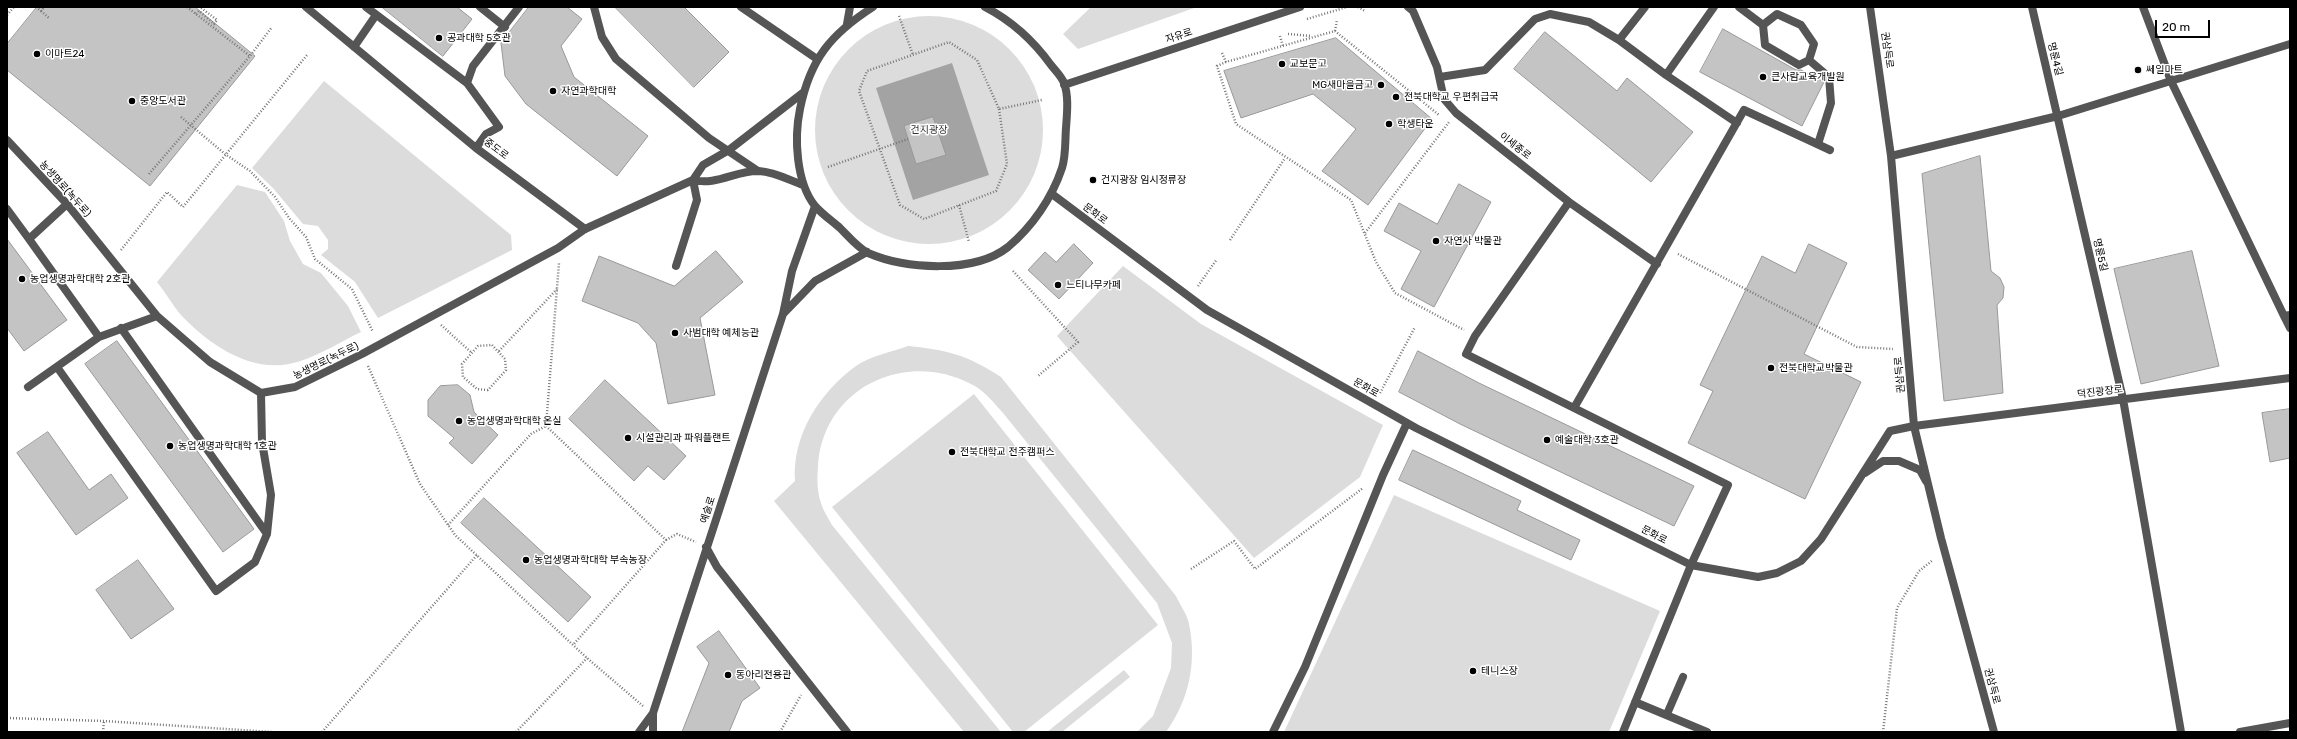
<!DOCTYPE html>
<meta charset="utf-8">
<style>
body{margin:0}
#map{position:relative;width:2297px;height:739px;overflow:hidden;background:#fff;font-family:Rubik,sans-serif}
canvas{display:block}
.frame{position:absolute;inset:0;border:8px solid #000;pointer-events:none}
.scale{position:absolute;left:2155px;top:20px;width:55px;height:18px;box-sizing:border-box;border:2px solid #000;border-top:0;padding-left:5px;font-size:12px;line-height:14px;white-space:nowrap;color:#000;-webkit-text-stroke:3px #fff;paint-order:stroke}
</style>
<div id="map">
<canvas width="2297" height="739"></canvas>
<div class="frame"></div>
<div class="scale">20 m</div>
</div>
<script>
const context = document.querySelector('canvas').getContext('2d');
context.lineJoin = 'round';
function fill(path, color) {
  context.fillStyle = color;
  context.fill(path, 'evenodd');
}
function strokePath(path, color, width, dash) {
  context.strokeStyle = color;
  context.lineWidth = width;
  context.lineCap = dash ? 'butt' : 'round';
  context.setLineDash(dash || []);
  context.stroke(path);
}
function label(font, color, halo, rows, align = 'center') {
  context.font = font + ' Rubik,"Noto Sans KR",sans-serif';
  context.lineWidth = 3;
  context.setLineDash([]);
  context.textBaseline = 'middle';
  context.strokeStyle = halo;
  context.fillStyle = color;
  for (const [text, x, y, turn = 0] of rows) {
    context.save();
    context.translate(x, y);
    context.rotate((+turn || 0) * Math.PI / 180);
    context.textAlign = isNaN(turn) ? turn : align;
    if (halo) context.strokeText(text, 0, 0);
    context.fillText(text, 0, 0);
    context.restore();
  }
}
fill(new Path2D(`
 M 1091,7 L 1197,7 L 1078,49 L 1063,34 Z
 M815 130a114 114 0 1 1 228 0a114 114 0 1 1-228 0Z
 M 324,81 L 511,235 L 512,250 L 378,318 L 355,282 L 321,255 L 328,249 L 328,240 L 318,226 L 303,224 L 273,188 L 252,168 Z
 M 237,185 L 265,192 L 284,221 L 290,241 L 303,264 L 321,273 L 348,306 L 361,332 C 338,343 314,359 289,364 C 248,372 207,343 180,314 C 172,304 165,292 157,282 Z
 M 1123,266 L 1201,324 L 1383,425 L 1360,477 L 1254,558 L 1057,336 Z
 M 908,346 C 948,350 967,355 1001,377 L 1176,596 C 1180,605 1187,614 1189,624 C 1197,663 1189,700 1166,732 L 1137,732 L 1153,716 L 1171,668 L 1172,643 L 1157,603 L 1003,413 C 993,402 984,390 971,384 C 904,349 822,389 818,467 C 817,478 817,492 821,503 C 823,510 828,518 832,525 L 1001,732 L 964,732 L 774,501 L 795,481 C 792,435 820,392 856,366 C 870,356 892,352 908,346 Z
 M 974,394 L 1158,625 L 1024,732 L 1013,732 L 832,507 Z
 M 1394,495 L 1660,611 L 1609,732 L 1284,732 Z
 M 1124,670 L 1130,677 L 1062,732 L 1047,732 Z`), '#dcdcdc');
fill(new Path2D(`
 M 952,63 L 989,175 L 913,200 L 876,88 Z`), '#a3a3a3');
const building = new Path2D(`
 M 37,7 L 195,7 L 255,56 L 150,186 L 7,70 L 7,44 Z
 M 382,7 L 457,7 L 472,19 L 443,56 Z
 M 529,7 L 567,7 L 582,19 L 561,46 L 574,77 L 648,136 L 617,176 L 526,104 L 505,76 L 501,43 Z
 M 615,7 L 684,7 L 729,52 L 694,87 Z
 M 1723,29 L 1796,70 L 1801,70 L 1824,82 L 1802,126 L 1700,72 Z
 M 1545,32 L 1617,91 L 1627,78 L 1693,132 L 1651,182 L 1514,69 Z
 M 1336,38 L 1432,119 L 1368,205 L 1322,171 L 1356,129 L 1313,94 L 1241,118 L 1224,71 Z
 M 933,117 L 946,155 L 916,164 L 904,126 Z
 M 1980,156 L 1991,271 L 2000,278 L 2004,287 L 2003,298 L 1997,305 L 2003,393 L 1944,401 L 1922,174 Z
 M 1459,184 L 1491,202 L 1434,307 L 1401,289 L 1421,251 L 1384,231 L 1399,203 L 1437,224 Z
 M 7,239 L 67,320 L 24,351 L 7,328 Z
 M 1074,244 L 1093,263 L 1059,299 L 1028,270 L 1045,252 L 1056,262 Z
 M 1809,244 L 1847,263 L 1804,354 L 1861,382 L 1805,499 L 1688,443 L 1713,391 L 1700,385 L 1762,256 L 1795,273 Z
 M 716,251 L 743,282 L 700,318 L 715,395 L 668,404 L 656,343 L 638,323 L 582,301 L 599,256 L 674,286 Z
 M 2192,251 L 2219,366 L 2141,384 L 2114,269 Z
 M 117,341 L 254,529 L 223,552 L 85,364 Z
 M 1418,351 L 1479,383 L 1694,486 L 1674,526 L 1460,424 L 1399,392 Z
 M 605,380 L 686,456 L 664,480 L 648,466 L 634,481 L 569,419 Z
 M 458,385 L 470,395 L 474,412 L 498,435 L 472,464 L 449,443 L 454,438 L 428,416 L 428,400 L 440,386 Z
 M 2290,409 L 2290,458 L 2270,462 L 2262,413 Z
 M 48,432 L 89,490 L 111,474 L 128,498 L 76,535 L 17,453 Z
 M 1413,450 L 1521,501 L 1517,510 L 1580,540 L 1571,560 L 1399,480 Z
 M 484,498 L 591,597 L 568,622 L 461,523 Z
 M 138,560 L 174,609 L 131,639 L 96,590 Z
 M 719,631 L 760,688 L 742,701 L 729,732 L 682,732 L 709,663 L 697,647 Z`);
fill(building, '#c4c4c4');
strokePath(building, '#999', 1);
strokePath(new Path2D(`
 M 36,7 L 41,11 L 44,7
 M 187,7 L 250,56
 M 1358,7 L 1365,11
 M 41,11 L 49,18
 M 196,14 L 199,11 L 214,24 L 217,20 L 200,7
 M 7,15 L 14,7
 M 899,16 L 913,55
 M 1307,19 L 1347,7
 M 1335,31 L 1337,20
 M 1288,34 L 1311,36
 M 1280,36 L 1283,46
 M 1222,53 L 1226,62 L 1335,31 L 1439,115
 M 1226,62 L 1217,66 L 1236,124 L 1351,200 L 1376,262 L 1395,293 L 1464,330
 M 999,109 L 1007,164 L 996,191 L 924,219 L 900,205 L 859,91 L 867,71 L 949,42 L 977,60 L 999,109 L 1042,100
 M 181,117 L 225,154 L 250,171 L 275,197 L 289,218 L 306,237 L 315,259 L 352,289 L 373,332
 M 828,167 L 908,139
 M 149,174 L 250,56 L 272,27
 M 959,205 L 969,242
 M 1365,233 L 1449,122
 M 1230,240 L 1285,158
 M 121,250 L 167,192 L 183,207 L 307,55
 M 1678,254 L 1857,347 L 1893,349
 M 1013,271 L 1078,342 L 1038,376
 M 1198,286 L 1217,259
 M 441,325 L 472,353
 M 492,345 L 505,359 L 506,370 L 488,390 L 477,389 L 463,377 L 462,364 L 478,346 Z
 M 499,351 L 557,289
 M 368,366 L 420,484 L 455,535 L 587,658 L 643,706
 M 1380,393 L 1415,327
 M 546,426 L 666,540 L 573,645
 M 546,426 L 559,263
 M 448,525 L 531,434 L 546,426
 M 666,540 L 677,534 L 696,542
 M 1191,569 L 1234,541 L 1255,569 L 1363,488
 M 7,718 L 104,721 L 272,732
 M 103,732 L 104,721
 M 322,732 L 477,555
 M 516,732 L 587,658
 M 780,732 L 801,695
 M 1883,732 L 1897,608 L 1919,571 L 1933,560`), '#777', 2.5, [1, 2]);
strokePath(new Path2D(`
 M 306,7 L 476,148 L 585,229
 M 366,7 L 467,83
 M 480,7 L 505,27
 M 594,7 L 602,37 L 616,59 L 709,138 L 758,171
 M 741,7 L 817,59
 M 873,7 C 831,34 810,59 800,109 C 794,138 796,182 815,206 C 822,214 832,221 840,228 C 848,236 858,248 868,253 C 905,269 974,274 1008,247 C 1032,227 1052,198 1062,168 C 1066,156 1065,140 1066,128 C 1067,114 1069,96 1064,83 C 1062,77 1055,70 1051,65 C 1033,40 1012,21 985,7
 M 1408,7 L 1413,11 L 1437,67 L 1444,99 L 1456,113 L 1569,202 L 1657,264
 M 1739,7 L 1763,25 L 1765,45 L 1799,65 L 1809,60 L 1829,77 L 1831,103 L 1818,144
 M 847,24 L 850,7
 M 1763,25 L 1777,14 L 1801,25 L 1814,44 L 1809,60
 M 1619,40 L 1645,7
 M 354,47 L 376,15
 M 1666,75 L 1737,123
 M 1440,77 L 1485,70 L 1535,19 L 1550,14 L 1589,22 L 1619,40 L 1666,75 L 1714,7
 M 1064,85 L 1300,7
 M 7,140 L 67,204 L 157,316 L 210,362 L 261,393 L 295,387 L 362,354 L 558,248 L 585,229 L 693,180 L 703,165 L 729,150 L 804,92
 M 476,148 L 486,134 L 499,127 L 467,83 L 473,66 L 519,7
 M 693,180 C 716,186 737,170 759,171 C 775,172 789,180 803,185
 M 1052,194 L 1207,310 L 1416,428 L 1691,565 L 1758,577 L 1777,573 L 1801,561 L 1821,539 L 1890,431 L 1914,426
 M 1569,202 L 1475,336 L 1466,354 L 1574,408
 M 7,209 L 29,239 L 67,204
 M 29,239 L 99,337 L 157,316
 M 676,266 L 697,200 L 693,180
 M 783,314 L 815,281 L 867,252
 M 57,367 L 216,591 L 255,562 L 267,534 L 121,328
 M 28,387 L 99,337
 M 261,393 L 262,442 L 271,495 L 267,534
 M 1865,473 L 1883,461 L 1899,461 L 1920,470 L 1926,481
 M 706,547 L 717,567 L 847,732
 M 1635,702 L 1707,732
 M 1667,714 L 1683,677
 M 639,732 L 653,713
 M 653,732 L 653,713 L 783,314 L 792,271 L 815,206
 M 1273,732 L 1305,667 L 1383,475 L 1407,423
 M 1623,732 L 1691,565 L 1728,485 L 1574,408 L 1744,110 L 1830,150`), '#555', 8);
strokePath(new Path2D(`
 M 1870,7 L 1891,156 L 1914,426 L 1941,538 L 1994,732
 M 2032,7 L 2123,399 L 2181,732
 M 2143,7 L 2171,81 L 2284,316
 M 1891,156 L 2058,116 L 2290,44
 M 2290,315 L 2284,316 L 2290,328
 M 1914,426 L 2290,378
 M 2240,732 L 2290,723`), '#555', 8);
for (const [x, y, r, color] of [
 [439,38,4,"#000"],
 [37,54,4,"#000"],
 [1282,64,4,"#000"],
 [2138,70,4,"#000"],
 [1763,77,4,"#000"],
 [1381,85,4,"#000"],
 [553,91,4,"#000"],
 [1396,97,4,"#000"],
 [132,101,4,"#000"],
 [1389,124,4,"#000"],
 [1093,180,4,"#000"],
 [1436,241,4,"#000"],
 [22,279,4,"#000"],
 [1058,285,4,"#000"],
 [675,333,4,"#000"],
 [1771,368,4,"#000"],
 [459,421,4,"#000"],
 [628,438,4,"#000"],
 [1547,440,4,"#000"],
 [170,446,4,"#000"],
 [952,452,4,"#000"],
 [526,560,4,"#000"],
 [1473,671,4,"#000"],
 [728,675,4,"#000"]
]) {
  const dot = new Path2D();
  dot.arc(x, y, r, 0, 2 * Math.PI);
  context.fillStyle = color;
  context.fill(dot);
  strokePath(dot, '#fff', 1.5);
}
label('10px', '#000', '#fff', [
 ["자유로",1179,36,-18],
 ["권삼득로",1887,50,82],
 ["명륜4길",2055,59,76],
 ["이세종로",1515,146,38],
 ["중도로",496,149,37],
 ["농생명로(녹두로)",65,189,48],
 ["문화로",1095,214,37],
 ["명륜5길",2100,255,77],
 ["농생명로(녹두로)",326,361,-26],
 ["권삼득로",1900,375,-95],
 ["문화로",1366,388,29],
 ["덕진광장로",2100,392,-7],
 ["예술로",708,510,-72],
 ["문화로",1654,535,27],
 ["권삼득로",1992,686,75]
]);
label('10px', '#000', '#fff', [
 ["공과대학 5호관",447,38],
 ["이마트24",45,54],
 ["교보문고",1290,64],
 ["쎄일마트",2146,70],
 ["큰사람교육개발원",1771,77],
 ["MG새마을금고",1373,85,"right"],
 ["자연과학대학",561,91],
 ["전북대학교 우편취급국",1404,97],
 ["중앙도서관",140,101],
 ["학생타운",1397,124],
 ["건지광장 임시정류장",1101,180],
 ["자연사 박물관",1444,241],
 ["농업생명과학대학 2호관",30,279],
 ["느티나무카페",1066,285],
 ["사범대학 예체능관",683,333],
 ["전북대학교박물관",1779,368],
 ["농업생명과학대학 온실",467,421],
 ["시설관리과 파워플랜트",636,438],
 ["예술대학 3호관",1555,440],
 ["농업생명과학대학 1호관",178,446],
 ["전북대학교 전주캠퍼스",960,452],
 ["농업생명과학대학 부속농장",534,560],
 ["테니스장",1481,671],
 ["동아리전용관",736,675]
], 'left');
label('10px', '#333', '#fff', [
 ["건지광장",929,130]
]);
</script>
